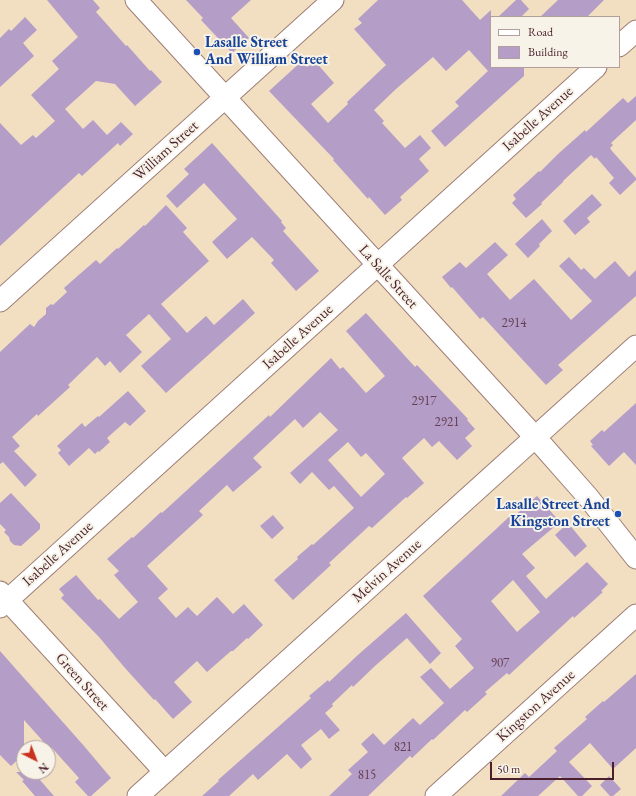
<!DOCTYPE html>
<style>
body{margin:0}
#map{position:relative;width:636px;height:796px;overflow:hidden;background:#f2dec1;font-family:"EB Garamond",serif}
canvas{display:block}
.legend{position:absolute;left:490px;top:16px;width:130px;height:52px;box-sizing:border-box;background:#f7f3e8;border:1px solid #b29e9c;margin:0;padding:5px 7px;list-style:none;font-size:12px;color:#4a1f2b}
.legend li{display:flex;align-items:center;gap:8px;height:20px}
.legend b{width:20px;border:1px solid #b29e9c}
.north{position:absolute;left:16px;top:740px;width:40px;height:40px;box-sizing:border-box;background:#f7f3e8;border:1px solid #b29e9c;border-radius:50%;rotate:138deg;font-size:11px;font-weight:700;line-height:16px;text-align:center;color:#4a1f2b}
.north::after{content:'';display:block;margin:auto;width:14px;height:18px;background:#c8321e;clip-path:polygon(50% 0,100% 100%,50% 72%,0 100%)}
.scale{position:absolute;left:490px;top:762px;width:124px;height:18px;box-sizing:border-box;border:2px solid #4a1f2b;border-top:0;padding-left:5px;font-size:12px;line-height:14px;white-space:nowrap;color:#4a1f2b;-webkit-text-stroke:3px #f7f3e8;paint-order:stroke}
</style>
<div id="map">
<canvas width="636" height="796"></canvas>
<ul class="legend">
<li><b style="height:5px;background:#fff"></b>Road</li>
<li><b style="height:11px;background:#b49dc7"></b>Building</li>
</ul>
<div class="north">N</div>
<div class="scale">50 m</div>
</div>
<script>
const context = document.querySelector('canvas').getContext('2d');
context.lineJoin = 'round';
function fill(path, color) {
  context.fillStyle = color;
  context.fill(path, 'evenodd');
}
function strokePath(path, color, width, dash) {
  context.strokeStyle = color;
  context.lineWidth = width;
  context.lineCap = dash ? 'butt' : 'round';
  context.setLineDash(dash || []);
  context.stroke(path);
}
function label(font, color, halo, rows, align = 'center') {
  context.font = font + ' "EB Garamond",serif';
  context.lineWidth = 4;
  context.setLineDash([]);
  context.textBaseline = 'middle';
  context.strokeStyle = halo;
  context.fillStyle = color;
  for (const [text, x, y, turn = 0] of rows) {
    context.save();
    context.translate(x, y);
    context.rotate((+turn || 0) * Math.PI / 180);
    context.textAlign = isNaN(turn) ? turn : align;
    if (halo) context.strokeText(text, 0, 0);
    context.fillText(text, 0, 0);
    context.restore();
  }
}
fill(new Path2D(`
 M 47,0 L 93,0 L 100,8 L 96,12 L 126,46 L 127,45 L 150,71 L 151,70 L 162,82 L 135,106 L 115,84 L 96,81 L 65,109 L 83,129 L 93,120 L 107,135 L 121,122 L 133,134 L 120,146 L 118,143 L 82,176 L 79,173 L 0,246 L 0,123 L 21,145 L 33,135 L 36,138 L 55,121 L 31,95 L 59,69 L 52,61 L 78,37 Z
 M 186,0 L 251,0 L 231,18 L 249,38 L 232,53 L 201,20 L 203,18 Z
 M 378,0 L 462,0 L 480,20 L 491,10 L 491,68 L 492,67 L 524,67 L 524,76 L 445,147 L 431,131 L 459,106 L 455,102 L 488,71 L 469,50 L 446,71 L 433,57 L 396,89 L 374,110 L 384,121 L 382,123 L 405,148 L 420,135 L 431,148 L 419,159 L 429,171 L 400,197 L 402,200 L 385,215 L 369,197 L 368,199 L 333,160 L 334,159 L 269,91 L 302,61 L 307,67 L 314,60 L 334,83 L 311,104 L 328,123 L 348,104 L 347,102 L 386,65 L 354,29 L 362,23 L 358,19 Z
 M 516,0 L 521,0 L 529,9 L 521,17 L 498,17 Z
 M 558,0 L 604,0 L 587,17 L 540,17 Z
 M 25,17 L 37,30 L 23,43 L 34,56 L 0,87 L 0,38 L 9,29 L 11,31 Z
 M 636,96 L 636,120 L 611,143 L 613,145 L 610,148 L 612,151 L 636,178 L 636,180 L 620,195 L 609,183 L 614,178 L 596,157 L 595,159 L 591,155 L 563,181 L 563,182 L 541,203 L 542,204 L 526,218 L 512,203 L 516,199 L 513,195 L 539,171 L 540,172 L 558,154 L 585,130 L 586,132 L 623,98 L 628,103 Z
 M 212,143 L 282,221 L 281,222 L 286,228 L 283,231 L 319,271 L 296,291 L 271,263 L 274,260 L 252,237 L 227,259 L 212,242 L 237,219 L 204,183 L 177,208 L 166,196 L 189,174 L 184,169 Z
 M 592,194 L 602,205 L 587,218 L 590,222 L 575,235 L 563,221 Z
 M 166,205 L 187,228 L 183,232 L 209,261 L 161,304 L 187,333 L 206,316 L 214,325 L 243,299 L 255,313 L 166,393 L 141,366 L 171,339 L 149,314 L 126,335 L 142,352 L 120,373 L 110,361 L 105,366 L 97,357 L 68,385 L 70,387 L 38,416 L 37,414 L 12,437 L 20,446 L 14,451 L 37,475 L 25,487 L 3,462 L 0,464 L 0,352 L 30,324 L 34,327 L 38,321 L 46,314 L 46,308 L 51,304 L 53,305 L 67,292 L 64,288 L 73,280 L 96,260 L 100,264 L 117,248 L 118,249 L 144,225 L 145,226 Z
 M 542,219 L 552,231 L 539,244 L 540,246 L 528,258 L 515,244 Z
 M 495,242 L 508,255 L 487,274 L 510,300 L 534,279 L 571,320 L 592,301 L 559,266 L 569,257 L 581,270 L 584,268 L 595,279 L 615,261 L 629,277 L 636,270 L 636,296 L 558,365 L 563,370 L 546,385 L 483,317 L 480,319 L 452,287 L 451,288 L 442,277 L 460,262 L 466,268 Z
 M 366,313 L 415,367 L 417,365 L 468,419 L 467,420 L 475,429 L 465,438 L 472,446 L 457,460 L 439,441 L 432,447 L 424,438 L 402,458 L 424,483 L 407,498 L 406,497 L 372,528 L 369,526 L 329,563 L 331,565 L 293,600 L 274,580 L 298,559 L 297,557 L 312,544 L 313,545 L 354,508 L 334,486 L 329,490 L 312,472 L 300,484 L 290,473 L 338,430 L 320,412 L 303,428 L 295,419 L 253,458 L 262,467 L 233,492 L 227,485 L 199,511 L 203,515 L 147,566 L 168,589 L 158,598 L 176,618 L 188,607 L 197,616 L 217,597 L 233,614 L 244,604 L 263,625 L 248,639 L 247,638 L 233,651 L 231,651 L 207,672 L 197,661 L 174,682 L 192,702 L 173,719 L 155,699 L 154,700 L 125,668 L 99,637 L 61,598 L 64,595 L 59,589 L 76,575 L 98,600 L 100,599 L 119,619 L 138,602 L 114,575 L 119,571 L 107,559 L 132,537 L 133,538 L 161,512 L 162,513 L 269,415 L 270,417 L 331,358 L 340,369 L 343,367 L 366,393 L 385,376 L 346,331 ZM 348,442 L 361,457 L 366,453 L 385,474 L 361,497 L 328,460 Z
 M 128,391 L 146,411 L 130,426 L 125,422 L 107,438 L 110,442 L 99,452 L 98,451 L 95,454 L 89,448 L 69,466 L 58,453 L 61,450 L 57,446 L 82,423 L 85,427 L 98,416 L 99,417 Z
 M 636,403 L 636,465 L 624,452 L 609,466 L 591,446 L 593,445 L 590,441 L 602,430 L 604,432 Z
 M 11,493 L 40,524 L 40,529 L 21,546 L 14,545 L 10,541 L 9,537 L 4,532 L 6,530 L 0,524 L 0,503 Z
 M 537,496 L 560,522 L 522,554 L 535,568 L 526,576 L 546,599 L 587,562 L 608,584 L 601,591 L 603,592 L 574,618 L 573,616 L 509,675 L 507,673 L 485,692 L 487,694 L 467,712 L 465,710 L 433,740 L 432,739 L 412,758 L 410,756 L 368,796 L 329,796 L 352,774 L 348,770 L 368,752 L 361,744 L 373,733 L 384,745 L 413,718 L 420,725 L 444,703 L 420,677 L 431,668 L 450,689 L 474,668 L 455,646 L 462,639 L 423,596 L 495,530 L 510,516 L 512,518 ZM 513,580 L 540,612 L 517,632 L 491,601 Z
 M 273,515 L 284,528 L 272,539 L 260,526 Z
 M 568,523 L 587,546 L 575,557 L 555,535 Z
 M 406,613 L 441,653 L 430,664 L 407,638 L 376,665 L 353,687 L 352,685 L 332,704 L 333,706 L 325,713 L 340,730 L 329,739 L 321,729 L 301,745 L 312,759 L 301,769 L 287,754 L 258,780 L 253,774 L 229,796 L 202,796 L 219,781 L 218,780 L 311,698 L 309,696 L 328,680 L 329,682 L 359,654 Z
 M 0,651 L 84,746 L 111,778 L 91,796 L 88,796 L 75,782 L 79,778 L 52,748 L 50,749 L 24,720 L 24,754 L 11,766 L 0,755 Z
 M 636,674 L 636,748 L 613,769 L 590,743 L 569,762 L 592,786 L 582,796 L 578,796 L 560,776 L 538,796 L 501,796 L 525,773 L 529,777 L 557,751 L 554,748 L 587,719 L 585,717 L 603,701 L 604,702 Z
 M 16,772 L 35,772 L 41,779 L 40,780 L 54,796 L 35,796 L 22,781 L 24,780 Z
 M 609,776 L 621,789 L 613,796 L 610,796 L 600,785 Z`), '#b49dc7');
const minor = new Path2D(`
 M 136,0 L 535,437 L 588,497 L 636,558
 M 619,46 L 636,31
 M 0,301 L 333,0
 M 0,592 L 165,772
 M 0,607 L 596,67
 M 138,796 L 636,346
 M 436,796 L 636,615`);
strokePath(minor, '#9e7e76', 23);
strokePath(minor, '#fff', 21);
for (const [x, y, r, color] of [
 [197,52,4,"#1a4fb4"],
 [618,514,4,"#1a4fb4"]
]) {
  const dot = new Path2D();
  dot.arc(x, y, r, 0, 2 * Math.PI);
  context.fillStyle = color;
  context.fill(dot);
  strokePath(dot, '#f7f3e8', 1.5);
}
label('13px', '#643e52', null, [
 ["2914",514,323],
 ["2917",424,401],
 ["2921",447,422],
 ["907",500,663],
 ["821",403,747],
 ["815",367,775]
]);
label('bold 15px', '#164399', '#f7f3e8', [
 ["Lasalle Street",205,43],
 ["And William Street",205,60],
 ["Lasalle Street And",610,505,"right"],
 ["Kingston Street",610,522,"right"]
], 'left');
label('15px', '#4a1f2b', '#f7f3e8', [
 ["Isabelle Avenue",538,119,-42],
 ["William Street",166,151,-42],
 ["La Salle Street",388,277,48],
 ["Isabelle Avenue",298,337,-42],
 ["Isabelle Avenue",58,554,-42],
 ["Melvin Avenue",387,571,-42],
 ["Green Street",82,682,48],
 ["Kingston Avenue",536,706,-42]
]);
</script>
